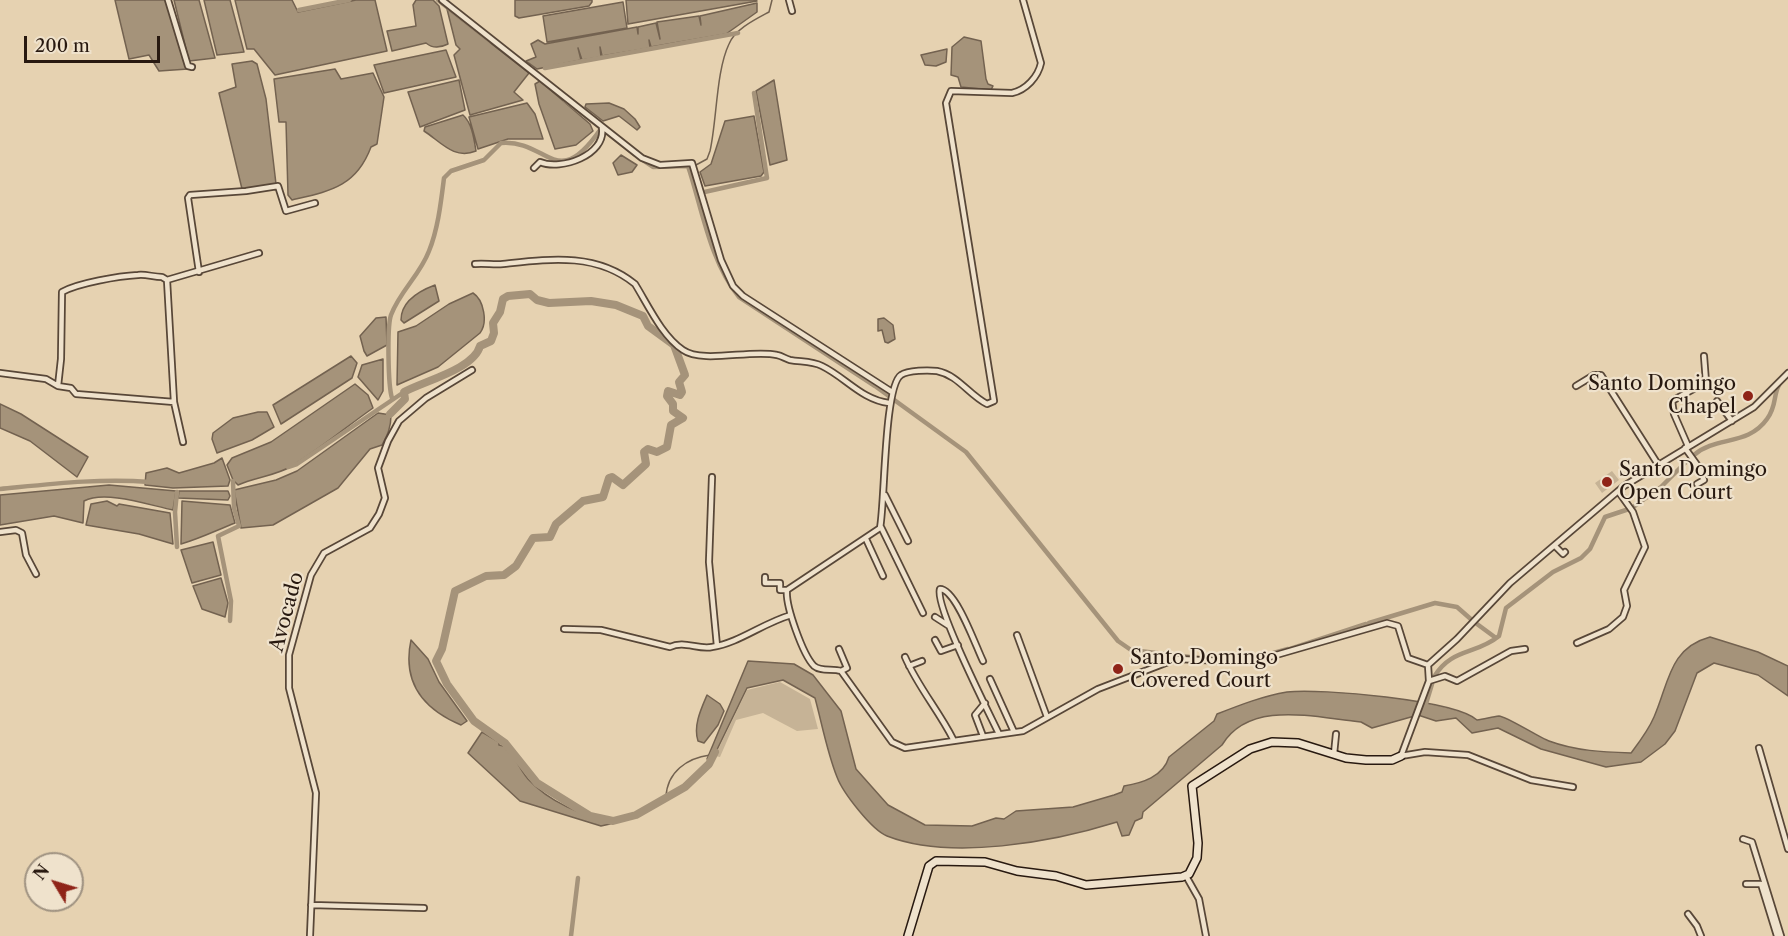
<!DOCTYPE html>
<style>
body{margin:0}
#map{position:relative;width:1788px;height:936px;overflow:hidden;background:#e6d2b1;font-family:"Libre Caslon Text",serif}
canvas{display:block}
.north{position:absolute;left:24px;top:852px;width:60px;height:60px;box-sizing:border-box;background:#efe2cc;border:2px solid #9f9281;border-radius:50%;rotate:308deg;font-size:16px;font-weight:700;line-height:24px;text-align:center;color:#281910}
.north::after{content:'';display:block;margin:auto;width:21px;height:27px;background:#8f2418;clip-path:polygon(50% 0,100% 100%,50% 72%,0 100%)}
.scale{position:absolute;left:24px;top:36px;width:136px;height:27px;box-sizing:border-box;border:3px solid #281910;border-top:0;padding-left:8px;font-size:18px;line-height:21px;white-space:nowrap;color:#281910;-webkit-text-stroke:4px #efe2cc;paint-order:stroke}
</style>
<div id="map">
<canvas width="1788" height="936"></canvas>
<div class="north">N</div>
<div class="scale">200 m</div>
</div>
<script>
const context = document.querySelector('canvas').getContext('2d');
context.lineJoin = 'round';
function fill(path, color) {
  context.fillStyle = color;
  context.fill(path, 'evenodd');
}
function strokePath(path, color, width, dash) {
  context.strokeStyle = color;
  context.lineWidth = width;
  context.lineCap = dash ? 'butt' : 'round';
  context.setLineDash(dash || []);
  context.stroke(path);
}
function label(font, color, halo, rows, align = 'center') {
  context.font = font + ' "Libre Caslon Text",serif';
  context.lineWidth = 4.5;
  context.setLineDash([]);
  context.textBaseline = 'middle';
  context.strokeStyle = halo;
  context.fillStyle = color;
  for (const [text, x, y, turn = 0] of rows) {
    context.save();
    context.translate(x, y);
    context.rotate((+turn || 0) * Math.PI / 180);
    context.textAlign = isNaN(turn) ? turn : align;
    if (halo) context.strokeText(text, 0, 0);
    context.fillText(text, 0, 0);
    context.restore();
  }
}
fill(new Path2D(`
 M 1612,471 L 1619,480 L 1602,493 L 1595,483 Z
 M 780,682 L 810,699 L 818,729 L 797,731 L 763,713 L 736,720 L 720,757 L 715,756 L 747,690 Z`), '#c6b396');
const water = new Path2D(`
 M 115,0 L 167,0 L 188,69 L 159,71 L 149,55 L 129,59 Z
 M 174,0 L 199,0 L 215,58 L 189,61 Z
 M 204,0 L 230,0 L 244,52 L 217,55 Z
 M 235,0 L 292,0 L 298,12 L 356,0 L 375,0 L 387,51 L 275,75 L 254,49 L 247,49 Z
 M 416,0 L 433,0 L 439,6 L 448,44 C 440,48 433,49 426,43 L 392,51 L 387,31 L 416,26 L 413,5 Z
 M 515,0 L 592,0 L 592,2 L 589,6 L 519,18 L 515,16 Z
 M 626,0 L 756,0 L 757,1 L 628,24 Z
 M 623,2 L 627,28 L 547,42 L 543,16 Z
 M 757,3 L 757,12 L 726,34 L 651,47 L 649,40 L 650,48 L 602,56 L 600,47 L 601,57 L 582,60 L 578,48 L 581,60 L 537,69 L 526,61 L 536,57 L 531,44 L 538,40 L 545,44 L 637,27 L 638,34 L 638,27 L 656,23 L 660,39 L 657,22 L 699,16 L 701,25 L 700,16 Z
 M 447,9 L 529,73 L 514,92 L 523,100 L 470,115 L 454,55 L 460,49 L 456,45 Z
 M 964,37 L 981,41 L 986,79 L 988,84 L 993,86 L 991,90 L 961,87 L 958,77 L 951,75 L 952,47 Z
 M 947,49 L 946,62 L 936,66 L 925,65 L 921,55 Z
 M 446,50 L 456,77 L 384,93 L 374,65 Z
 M 252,61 L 257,64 L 266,99 L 276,184 L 242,189 L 219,93 L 236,87 L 232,64 Z
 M 335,69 L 341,79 L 373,73 L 384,97 L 377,144 L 371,147 C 356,187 330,191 292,200 L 288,195 L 286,122 L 279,122 L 274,79 Z
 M 459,80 L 465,110 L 420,127 L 408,92 Z
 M 774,80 L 787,160 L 770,165 L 756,91 Z
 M 540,81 L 590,124 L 593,131 L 576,145 L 555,149 L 539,104 L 535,84 Z
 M 527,103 L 535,114 L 543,139 L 508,139 L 478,149 L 469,117 Z
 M 609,103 L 624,109 L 635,119 L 640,127 L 637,130 L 619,116 L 603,121 L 585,107 L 586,104 Z
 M 463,115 C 472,123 474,139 476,151 C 454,160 441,142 424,131 L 425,127 Z
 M 754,116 L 764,172 L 761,176 L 705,186 L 700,172 L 711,164 L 725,121 Z
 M 621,155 L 637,165 L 632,172 L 618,175 L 613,163 Z
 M 435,285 L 439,301 L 404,323 L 401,320 C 401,301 419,291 435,285 Z
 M 473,293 C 484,300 488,323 480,333 L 438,367 L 397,385 L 398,332 L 416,326 L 449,304 Z
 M 386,317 L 387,345 L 367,356 L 364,351 L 360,336 L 376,318 Z
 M 884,318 L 893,325 L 895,339 L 888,343 L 885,342 L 882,330 L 878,331 L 878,319 Z
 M 351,356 L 357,363 L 352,378 L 281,424 L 273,405 Z
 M 383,359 L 383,391 L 378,400 L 358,377 L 362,365 Z
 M 355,384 L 368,395 L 373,408 C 346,427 320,449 292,466 C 275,476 256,477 238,485 L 233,480 L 227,465 L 232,458 L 271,442 Z
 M 0,404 L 21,414 L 88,457 L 77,477 L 30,441 L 0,428 Z
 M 258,412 L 267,412 L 274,427 L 252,440 L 217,453 L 212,439 L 213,433 L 233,418 Z
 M 378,413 L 391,415 C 391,427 388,434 382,445 L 370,449 L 338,488 L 273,525 L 241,528 L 234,490 L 276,480 L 297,471 Z
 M 222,458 L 230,480 L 228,486 L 173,488 L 145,485 L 146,473 L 167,468 L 179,473 L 214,463 Z
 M 109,485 L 176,491 L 173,510 C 149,505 105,490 84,501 L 83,523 L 54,516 L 0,525 L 0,495 Z
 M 179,491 L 228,491 L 230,496 L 228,500 L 178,498 Z
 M 107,501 L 117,506 L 119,504 L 170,513 L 173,544 L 139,534 L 86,525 L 91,504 Z
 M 182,501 L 230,505 L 235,523 C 217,530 201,538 181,544 Z
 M 213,542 L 221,575 L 192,583 L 181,550 Z
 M 221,578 L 228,603 L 225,617 L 202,609 L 193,586 Z
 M 1710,637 L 1758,652 L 1788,666 L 1788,696 L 1758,675 L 1714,663 L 1697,673 L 1675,731 L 1665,744 L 1641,762 L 1606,767 L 1541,749 L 1498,728 L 1472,733 L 1456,718 L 1436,721 L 1418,715 L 1372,728 L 1361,722 C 1316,718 1250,699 1222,745 L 1143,812 L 1142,818 L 1135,821 L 1129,835 L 1122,836 L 1117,822 C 1053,842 951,861 887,836 C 872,830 843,793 837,777 C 827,752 822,724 815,698 L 783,680 L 747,688 L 711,762 L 707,759 L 748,661 L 794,664 L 813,675 L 841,711 L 856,769 L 888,805 L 925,825 L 972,826 L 996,818 L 1004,819 L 1016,811 L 1073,807 L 1114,795 L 1122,792 L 1124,786 C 1142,783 1163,777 1169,757 L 1214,721 L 1217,714 C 1240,705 1263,696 1287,692 C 1320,688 1455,700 1477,720 C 1484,719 1492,717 1499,716 C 1506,716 1540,738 1549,741 C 1576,751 1603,752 1631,753 C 1640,741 1648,731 1654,717 C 1669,683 1669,648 1710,637 Z
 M 411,640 L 428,659 L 439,682 L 467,721 L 461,725 C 423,709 402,682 411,640 Z
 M 707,695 L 720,704 L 724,711 L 718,725 L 704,743 L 698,741 C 693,726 701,709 707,695 Z
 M 482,732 L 499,742 L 499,745 L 508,747 C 515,757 520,770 528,779 C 549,802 583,816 612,822 L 610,824 L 601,826 L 520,801 L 468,753 Z`);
fill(water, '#a5937a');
strokePath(water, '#736250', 1.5);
strokePath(new Path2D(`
 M 696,165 L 707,159 L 710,151 C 717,120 716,71 729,44 C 735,29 756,19 769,12 L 772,0
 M 666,797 C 667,772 687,758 710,755`), '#736250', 1.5);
strokePath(new Path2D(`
 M 438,0 L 490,41
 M 299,10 L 349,0
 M 545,68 L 738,33
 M 565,100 L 634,154
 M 641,159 L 653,167 L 688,166 C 702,208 710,262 739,297 L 875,386 L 966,452 L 1118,641 L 1131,650 L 1207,659
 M 700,193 L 767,178 L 754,93
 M 392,398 C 388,386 387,326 391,315 C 400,291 420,275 429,251 C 438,229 441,202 444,178 L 451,171 L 484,160 L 501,143 C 548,139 556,193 600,130
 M 1694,455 C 1716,436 1748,446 1767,419 C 1777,406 1773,395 1779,385
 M 288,467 L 297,464 L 404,392
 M 0,489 C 51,484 99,478 150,482
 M 177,492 L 175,512 L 177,547
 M 1632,508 L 1661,487 L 1690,458
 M 230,621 L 231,601 L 218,536 L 239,526 L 234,508 L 233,481
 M 1369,623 L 1435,603 L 1457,607 L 1473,621
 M 1477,624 L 1496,638
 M 1290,649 L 1366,624
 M 1255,658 L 1288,649
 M 1434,677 C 1451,648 1476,655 1499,636 L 1506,608 L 1553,572 L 1581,558 L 1590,549 L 1605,517 L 1629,509
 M 1425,707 L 1432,684
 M 571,936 L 578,878`), '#a5937a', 4.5);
strokePath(new Path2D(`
 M 390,414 L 405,399 L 404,392 C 424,381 474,369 480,346 L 491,341 L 494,333 L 493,323 L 500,312 L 503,299 L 508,296 L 530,294 L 537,300 L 549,303 L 591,301 L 616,305 L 643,316 L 648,326 L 674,345 L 685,375 L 679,382 L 682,392 L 680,395 L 668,391 L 667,396 L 673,404 L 673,411 L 683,418 L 671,425 L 667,447 L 657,452 L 648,449 L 644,452 L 646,464 L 623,485 L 612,477 L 609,478 L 603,497 L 583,501 L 556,524 L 550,537 L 533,538 L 516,566 L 504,575 L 486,576 L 455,591 L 442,649 L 436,661 L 447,684 L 474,721 L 505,743 L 537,783 L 590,816 L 613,821 L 636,815 L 685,787 L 709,764 L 715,752`), '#a5937a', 8);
const street = new Path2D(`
 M 168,0 L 188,66 L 192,67
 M 442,0 L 642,158 L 660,165 L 692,163 L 721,260 L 733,286 L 743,296 L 892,392
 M 789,0 L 792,11
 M 1023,0 L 1041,63 C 1038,77 1026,90 1012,93 L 951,91 L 946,103 L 994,401 L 987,404 C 969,395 958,375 937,371 C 929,370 908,370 901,375 C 884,386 885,503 880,528 L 787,590 C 785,605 803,655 814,666 C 821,672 833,668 841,671 L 892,742 L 905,748 L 1023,731 L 1098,689 L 1176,659 L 1252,662 L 1387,623 L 1398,626 L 1408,658 L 1428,665
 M 534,168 L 540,162 C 561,171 606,155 602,128
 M 475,264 C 485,263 494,265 503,264 C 549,259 596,252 635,284 C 648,305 662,336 683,350 C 703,364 751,349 777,355 C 782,356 786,359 790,360 C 801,362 812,361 822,366 C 845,377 862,400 889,403
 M 199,272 L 188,198 L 190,195 L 246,191 L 278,186 L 286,211 L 315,203
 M 167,280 L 259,253
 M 0,373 L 46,379 L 58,386 L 71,388 L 76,394 L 174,402 L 183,442
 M 58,386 L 61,359 L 62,292 C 78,283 119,276 138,275 C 146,274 153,277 162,277 L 167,280 L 174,402
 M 1576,386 L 1594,375 L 1601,375 L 1659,466
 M 1717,401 L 1732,421
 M 1688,446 L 1674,414 L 1672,401 L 1706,382 L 1704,356
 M 1685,448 L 1698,466 L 1704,480 L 1697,484
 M 712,477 L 709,562 L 717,646
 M 885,495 L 908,541
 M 881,527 L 923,613
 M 0,532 L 16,530 L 22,533 L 26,555 L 36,574
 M 866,539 L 883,576
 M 1555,546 L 1563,554 L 1565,552
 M 765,577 L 765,583 L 780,583 L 780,590 L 787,590
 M 935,617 L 949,626
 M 564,629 L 601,630 L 670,647 C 684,640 698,650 712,647 C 739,643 763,623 791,615
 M 1017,635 L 1047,717
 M 935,640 L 941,651 L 958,645
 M 1577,643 L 1609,629 L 1623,617 L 1627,606 L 1624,590 L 1645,547 L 1633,512 L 1618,491
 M 839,649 L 847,668 L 841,671
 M 905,657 C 918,687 939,711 953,739
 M 983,661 C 976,647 956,589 940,589 C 934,605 989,713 999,734
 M 1428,665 L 1457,639 L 1510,583 L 1624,486 L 1754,407 L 1788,373
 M 909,666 L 922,661
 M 990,679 L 1014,732
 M 1429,681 L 1445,676 L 1457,681 L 1511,651 L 1525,649
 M 983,736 L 975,715 L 985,703
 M 1759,748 L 1788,849
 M 1334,754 L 1336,734
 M 1401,756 L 1425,752 L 1468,755 L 1531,780 L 1573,787
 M 1401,756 L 1429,681 L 1428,665
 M 1743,839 L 1752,842 L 1781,936
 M 1186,876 L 1199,899 L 1206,936
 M 1746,884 L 1761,884 L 1777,936
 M 311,905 L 424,908
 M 1688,914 L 1697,926 L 1701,936
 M 310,936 L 316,793 L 289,688 L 289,655 L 311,575 L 324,553 L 370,528 L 379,514 L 385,498 L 378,468 L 388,441 L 399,421 L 426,398 L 472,370`);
const secondary = new Path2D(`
 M 908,936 L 929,866 L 936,861 L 985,862 L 1017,871 L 1056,876 L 1086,885 L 1182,877 L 1189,874 L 1197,858 L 1198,843 L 1192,786 L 1250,749 L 1272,742 L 1298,743 L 1346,758 L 1366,760 L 1392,760 L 1401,756`);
strokePath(street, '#584738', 8);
strokePath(secondary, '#281910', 10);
strokePath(street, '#efe2cc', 4.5);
strokePath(secondary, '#efe2cc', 7);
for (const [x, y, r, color] of [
 [1748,396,6,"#8f2418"],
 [1607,482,6,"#8f2418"],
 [1118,669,6,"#8f2418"]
]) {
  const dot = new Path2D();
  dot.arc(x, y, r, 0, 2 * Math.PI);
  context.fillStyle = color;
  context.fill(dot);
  strokePath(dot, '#efe2cc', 2);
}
label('20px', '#281910', '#efe2cc', [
 ["Santo Domingo",1736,384,"right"],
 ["Chapel",1736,407,"right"],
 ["Santo Domingo",1619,470],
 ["Open Court",1619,493],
 ["Santo Domingo",1130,658],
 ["Covered Court",1130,681]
], 'left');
label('20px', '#281910', '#efe2cc', [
 ["Avocado",287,612,-75]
]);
</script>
